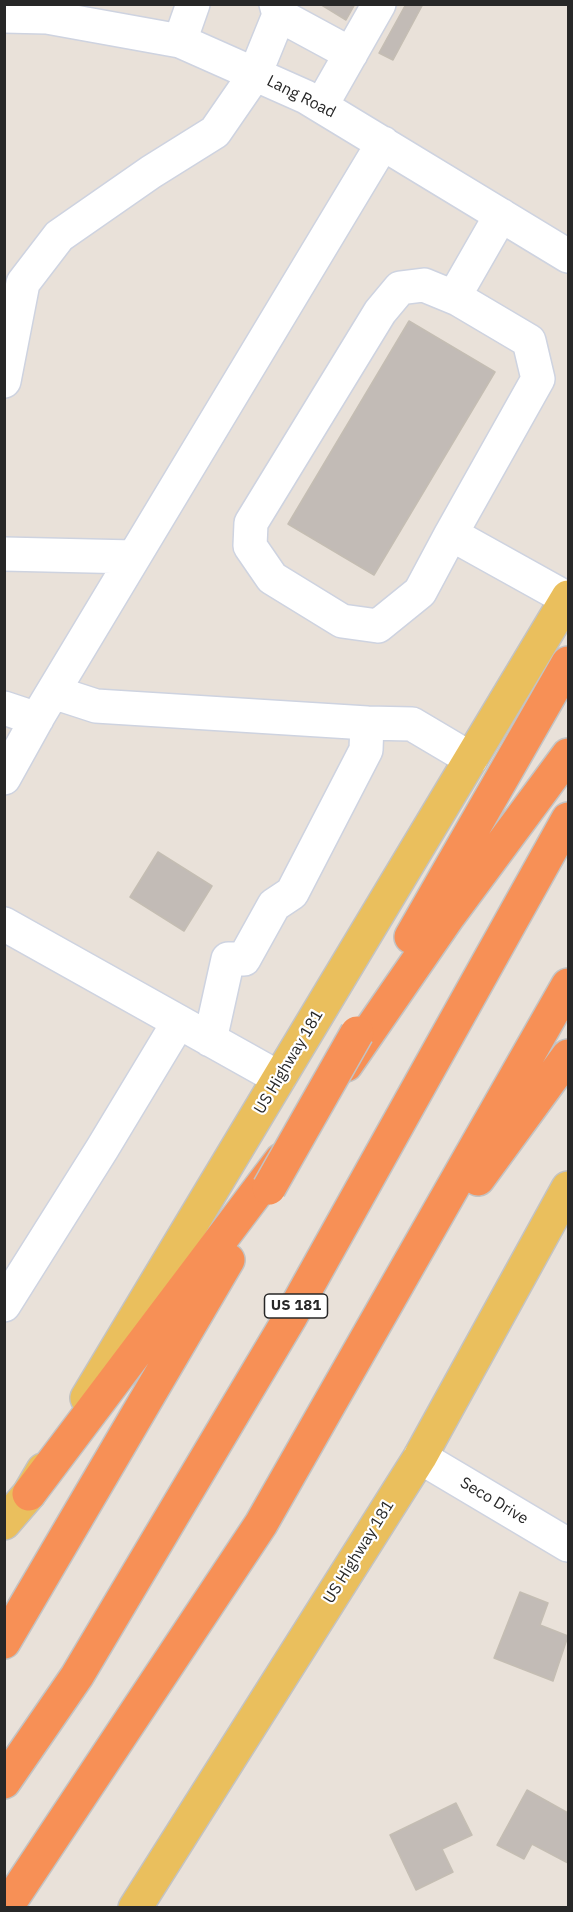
<!DOCTYPE html>
<style>
body{margin:0}
#map{position:relative;width:573px;height:1912px;overflow:hidden;background:#e9e1d9;font-family:"IBM Plex Sans",sans-serif}
canvas{display:block}
.frame{position:absolute;inset:0;border:6px solid #272727;pointer-events:none}
</style>
<div id="map">
<canvas width="573" height="1912"></canvas>
<div class="frame"></div>
</div>
<script>
const context = document.querySelector('canvas').getContext('2d');
context.lineJoin = 'round';
function fill(path, color) {
  context.fillStyle = color;
  context.fill(path, 'evenodd');
}
function strokePath(path, color, width, dash) {
  context.strokeStyle = color;
  context.lineWidth = width;
  context.lineCap = dash ? 'butt' : 'round';
  context.setLineDash(dash || []);
  context.stroke(path);
}
function label(font, color, halo, rows, align = 'center') {
  context.font = font + ' "IBM Plex Sans",sans-serif';
  context.lineWidth = 4.5;
  context.setLineDash([]);
  context.textBaseline = 'middle';
  context.strokeStyle = halo;
  context.fillStyle = color;
  for (const [text, x, y, turn = 0] of rows) {
    context.save();
    context.translate(x, y);
    context.rotate((+turn || 0) * Math.PI / 180);
    context.textAlign = isNaN(turn) ? turn : align;
    if (halo) context.strokeText(text, 0, 0);
    context.fillText(text, 0, 0);
    context.restore();
  }
}
const building = new Path2D(`
 M 320,4 L 355,4 L 346,20 Z
 M 406,4 L 423,4 L 393,60 L 379,53 Z
 M 409,321 L 495,372 L 374,575 L 288,524 Z
 M 158,852 L 212,886 L 184,931 L 130,897 Z
 M 520,1592 L 548,1603 L 540,1625 L 568,1636 L 553,1681 L 494,1658 Z
 M 527,1790 L 568,1813 L 568,1863 L 532,1844 L 524,1859 L 497,1845 Z
 M 456,1803 L 472,1835 L 442,1849 L 453,1872 L 416,1890 L 390,1835 Z`);
fill(building, '#c2bbb6');
strokePath(building, '#c4bdb3', 1.5);
const minor = new Path2D(`
 M 279,15 L 351,54
 M 4,16 L 47,17 L 180,41 L 306,97 L 568,256
 M 180,41 L 193,4
 M 321,106 L 379,4
 M 454,297 L 501,215
 M 4,381 L 23,283 L 59,236 L 151,172 L 215,132 L 255,74 L 279,15 L 276,4
 M 451,534 L 420,592 L 378,626 L 342,621 L 272,578 L 250,546 L 251,523 L 380,312 L 400,288 L 424,285 L 458,299 L 529,341 L 538,379 L 451,534 L 568,599
 M 4,554 L 134,557
 M 53,692 L 96,706 L 367,723
 M 4,708 L 37,719
 M 4,778 L 39,715 L 383,143
 M 4,924 L 279,1078
 M 210,1040 L 228,959 L 244,959 L 274,905 L 292,893 L 366,750 L 367,723 L 412,724 L 471,759
 M 4,1305 L 102,1149 L 178,1023
 M 420,1457 L 568,1545`);
const major = new Path2D(`
 M 87,1398 L 568,597
 M 4,1523 L 29,1494 L 43,1470
 M 135,1908 L 420,1457 L 568,1188`);
const highway = new Path2D(`
 M 411,937 L 568,663
 M 346,1065 L 448,917 L 568,755
 M 478,1179 L 568,1056
 M 29,1494 L 281,1160
 M 4,1642 L 228,1260
 M 4,1782 L 77,1676 L 291,1316 L 568,819
 M 6,1908 L 261,1524 L 568,985`);
strokePath(minor, '#ced3e0', 36);
strokePath(major, '#c3c3c3', 36);
strokePath(highway, '#c3c3c3', 36);
strokePath(minor, '#fff', 33);
strokePath(major, '#eabf5d', 33);
strokePath(highway, '#f79056', 33);
const highwayBridge = new Path2D(`
 M 269,1188 L 357,1033`);
strokePath(highwayBridge, '#c3c3c3', 36, []);
strokePath(highwayBridge, '#f79056', 33);
for (const [x, y, w] of [
 [296,1306,63]
]) {
  const box = new Path2D();
  box.roundRect(x - w / 2, y - 12, w, 24, 4.5);
  context.fillStyle = '#fff';
  context.fill(box);
  strokePath(box, '#272727', 1.5);
}
label('bold 15px', '#272727', null, [
 ["US 181",296,1306]
]);
label('16px', '#272727', '#fff', [
 ["Lang Road",301,97,27],
 ["US Highway 181",289,1062,-59],
 ["Seco Drive",494,1501,31],
 ["US Highway 181",359,1552,-58]
]);
</script>
